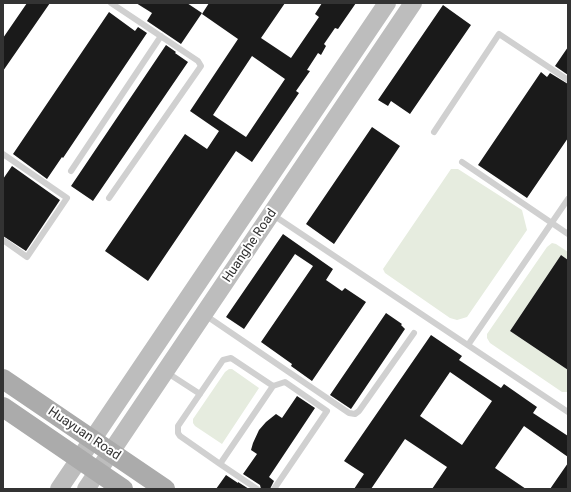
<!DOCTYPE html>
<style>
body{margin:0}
#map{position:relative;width:571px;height:492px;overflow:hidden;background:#fff;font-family:Roboto,sans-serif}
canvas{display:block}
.frame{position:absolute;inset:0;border:4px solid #333;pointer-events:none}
</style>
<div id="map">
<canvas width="571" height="492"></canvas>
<div class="frame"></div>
</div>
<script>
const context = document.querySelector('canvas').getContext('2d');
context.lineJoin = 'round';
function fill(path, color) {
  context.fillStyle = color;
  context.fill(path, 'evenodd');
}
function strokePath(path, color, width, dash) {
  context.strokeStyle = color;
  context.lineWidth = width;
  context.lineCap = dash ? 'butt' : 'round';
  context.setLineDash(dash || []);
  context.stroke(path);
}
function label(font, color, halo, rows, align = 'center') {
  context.font = font + ' Roboto,sans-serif';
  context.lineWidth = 4;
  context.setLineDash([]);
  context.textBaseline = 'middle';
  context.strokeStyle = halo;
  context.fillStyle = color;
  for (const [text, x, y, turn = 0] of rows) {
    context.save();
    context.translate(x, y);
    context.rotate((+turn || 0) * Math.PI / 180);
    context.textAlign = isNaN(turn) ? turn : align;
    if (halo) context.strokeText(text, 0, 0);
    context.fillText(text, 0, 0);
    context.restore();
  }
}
fill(new Path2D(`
 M 451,169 L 458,169 L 522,210 L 527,230 L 467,317 L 457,320 L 450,318 L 385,273 L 383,269 Z
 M 552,243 L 556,244 L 568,252 L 568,260 L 561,255 L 510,331 L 568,370 L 568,392 L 562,392 L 490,343 L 487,338 L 487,334 L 547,247 Z
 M 229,369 L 232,369 L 259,388 L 222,444 L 195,426 L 193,423 L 193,419 L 225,372 Z`), '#e6ecdf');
fill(new Path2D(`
 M 27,3 L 50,3 L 3,71 L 3,38 Z
 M 136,3 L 187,3 L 202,13 L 181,44 L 147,21 L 152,13 Z
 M 209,3 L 285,3 L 261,38 L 291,58 L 319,17 L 315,14 L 322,3 L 356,3 L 338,29 L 335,28 L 324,44 L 326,46 L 321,55 L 318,53 L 307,70 L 310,71 L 296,91 L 299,93 L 252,162 L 236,151 L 148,281 L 105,251 L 185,134 L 207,149 L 219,131 L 190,111 L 238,39 L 202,14 ZM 252,56 L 285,79 L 246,137 L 213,115 Z
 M 443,5 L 471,25 L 410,114 L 391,101 L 388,106 L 378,100 Z
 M 109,12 L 135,31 L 138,27 L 147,33 L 63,158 L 62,157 L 47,179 L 13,154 Z
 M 166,45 L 176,52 L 175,53 L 188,62 L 93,201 L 71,186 Z
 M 568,47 L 568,75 L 555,66 Z
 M 541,72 L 547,77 L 550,73 L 568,84 L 568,138 L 527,198 L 478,165 Z
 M 372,127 L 400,146 L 334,244 L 306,224 Z
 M 12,166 L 60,200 L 26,251 L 3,236 L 3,179 Z
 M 283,234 L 333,269 L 326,280 L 342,291 L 345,288 L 366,302 L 312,381 L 291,366 L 292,364 L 261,342 L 313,266 L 295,254 L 244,329 L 226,317 Z
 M 561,255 L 568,260 L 568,370 L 510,331 Z
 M 386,313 L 402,324 L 401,325 L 405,329 L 351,409 L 330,395 Z
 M 431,335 L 462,356 L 459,360 L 501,388 L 504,384 L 537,407 L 533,413 L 568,436 L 568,457 L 524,426 L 495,468 L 526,489 L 432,489 L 447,467 L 405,439 L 371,489 L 354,489 L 364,474 L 344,461 ZM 450,372 L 492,401 L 462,445 L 420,416 Z
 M 297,396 L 315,408 L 269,477 L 274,481 L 270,489 L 261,489 L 260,485 L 243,474 L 257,454 L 251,450 L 253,443 L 259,430 L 266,422 L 276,414 L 282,418 Z
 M 568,463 L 568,489 L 550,489 Z
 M 226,475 L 238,483 L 238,482 L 249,489 L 216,489 Z`), '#1a1a1a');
strokePath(new Path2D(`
 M 434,132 L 499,34 L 568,80
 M 3,154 L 67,198 L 27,257 L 3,240
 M 462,162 L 568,234
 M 71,171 L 161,36
 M 109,198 L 201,66 L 198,61 L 111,3
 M 273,215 L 568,412
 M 205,315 L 349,413 L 355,414 L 359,411 L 414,333
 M 468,345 L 568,199
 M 166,372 L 200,394
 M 220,464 L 180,436 L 178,433 L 178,426 L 223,360 L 231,358 L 273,386
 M 257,489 L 220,464 L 273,386 L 285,382 L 327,411 L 274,489`), '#d0d0d0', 6);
strokePath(new Path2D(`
 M 59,489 L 387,3
 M 86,489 L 413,3`), '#bdbdbd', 18);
strokePath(new Path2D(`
 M 3,379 L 165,489
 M 3,407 L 123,489`), '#ababab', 20);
label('13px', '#333', '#fff', [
 ["Huanghe Road",250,246,-56],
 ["Huayuan Road",84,434,34]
]);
</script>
